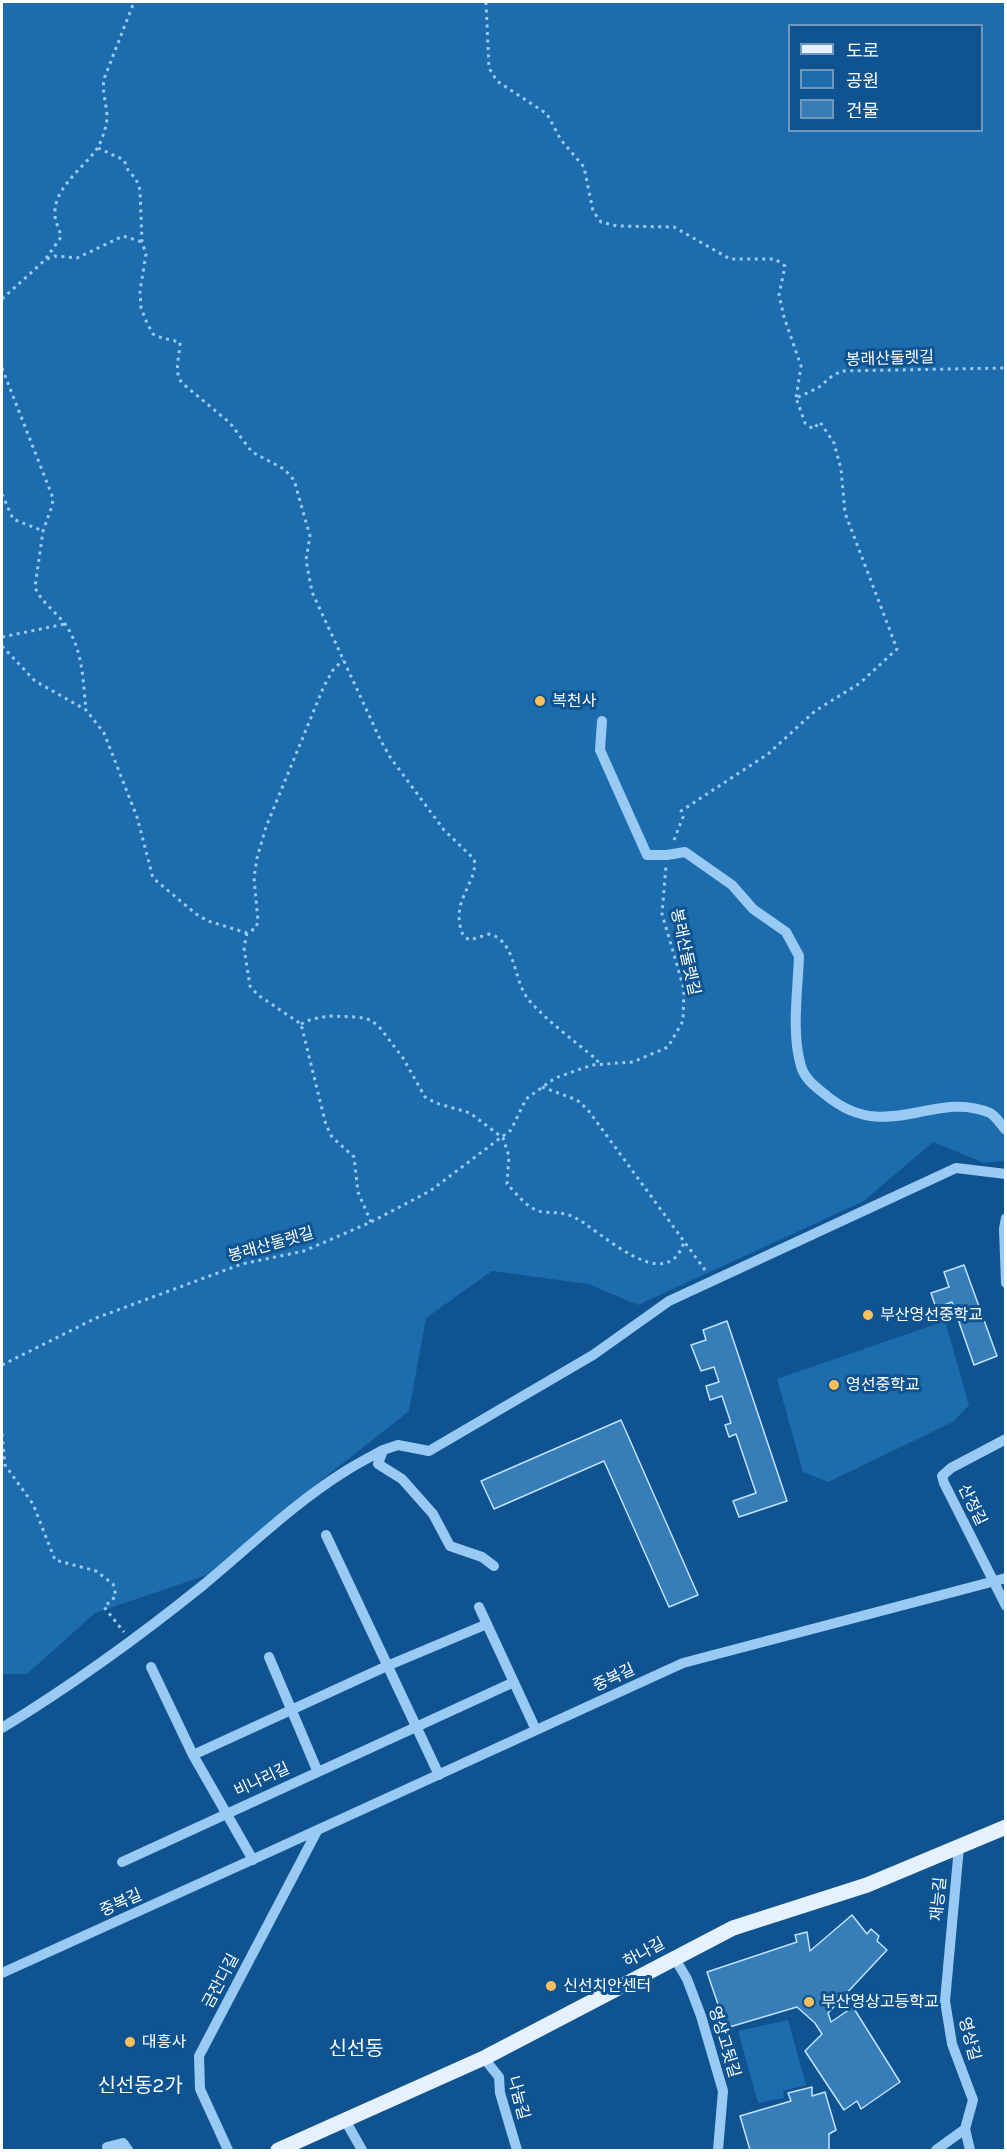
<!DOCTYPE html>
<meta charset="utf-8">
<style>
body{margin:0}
#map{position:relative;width:1007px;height:2152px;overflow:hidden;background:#0f5390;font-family:Karla,"Noto Sans KR",sans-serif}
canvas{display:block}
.frame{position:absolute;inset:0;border:3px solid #fff;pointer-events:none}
.legend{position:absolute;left:788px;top:24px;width:195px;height:108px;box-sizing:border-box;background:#0f5390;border:2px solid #6f98bc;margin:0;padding:8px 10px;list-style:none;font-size:18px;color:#fff}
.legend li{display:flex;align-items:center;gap:12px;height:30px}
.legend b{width:30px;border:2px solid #6f98bc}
</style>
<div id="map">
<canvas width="1007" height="2152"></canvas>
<div class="frame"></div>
<ul class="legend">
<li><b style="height:8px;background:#e5f1ff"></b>도로</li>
<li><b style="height:16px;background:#1d6cae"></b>공원</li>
<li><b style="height:16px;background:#377eb9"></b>건물</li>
</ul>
</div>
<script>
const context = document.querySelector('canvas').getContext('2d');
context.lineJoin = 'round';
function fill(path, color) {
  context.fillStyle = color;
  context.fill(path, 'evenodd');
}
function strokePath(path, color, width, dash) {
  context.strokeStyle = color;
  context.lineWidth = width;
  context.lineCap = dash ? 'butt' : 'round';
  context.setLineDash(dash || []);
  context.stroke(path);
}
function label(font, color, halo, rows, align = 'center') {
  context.font = font + ' Karla,"Noto Sans KR",sans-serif';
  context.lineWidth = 6;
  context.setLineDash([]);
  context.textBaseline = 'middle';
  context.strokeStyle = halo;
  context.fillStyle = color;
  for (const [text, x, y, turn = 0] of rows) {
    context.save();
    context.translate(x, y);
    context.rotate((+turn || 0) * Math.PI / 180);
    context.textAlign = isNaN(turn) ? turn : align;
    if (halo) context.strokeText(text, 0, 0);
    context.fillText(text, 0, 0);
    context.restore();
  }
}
fill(new Path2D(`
 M 2,2 L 1005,2 L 1005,1161 L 984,1163 L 933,1142 L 864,1201 L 638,1305 L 588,1284 L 492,1271 L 426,1318 L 409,1411 L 314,1486 L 222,1570 L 95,1613 L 27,1674 L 2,1674 ZM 790,26 L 982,26 L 982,130 L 790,130 Z
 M 945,1321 L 969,1405 L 953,1422 L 828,1482 L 803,1472 L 777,1379 Z
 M 788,2020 L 806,2085 L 783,2091 L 784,2098 L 758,2103 L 738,2031 Z`), '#1d6cae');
const building = new Path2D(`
 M 964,1265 L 997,1356 L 974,1365 L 952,1302 L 936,1308 L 931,1293 L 949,1287 L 944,1272 Z
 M 727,1321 L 787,1501 L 739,1517 L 733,1501 L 756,1493 L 736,1434 L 729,1437 L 725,1425 L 731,1423 L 722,1396 L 710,1400 L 706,1386 L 719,1382 L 714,1367 L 701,1371 L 691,1345 L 706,1340 L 703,1330 Z
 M 621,1420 L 698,1595 L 669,1607 L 604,1461 L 494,1509 L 481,1481 Z
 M 852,1915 L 867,1934 L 871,1929 L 879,1936 L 877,1941 L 887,1950 L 828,2013 L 831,2022 L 853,2007 L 900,2082 L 861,2109 L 857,2101 L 844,2110 L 805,2051 L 822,2034 L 815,2023 L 797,2007 L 726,2028 L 707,1972 L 797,1942 L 795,1935 L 807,1932 L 810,1951 Z
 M 812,2087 L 812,2096 L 825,2092 L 836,2130 L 829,2134 L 829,2150 L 750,2150 L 740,2116 L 791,2101 L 788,2093 Z`);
fill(building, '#377eb9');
strokePath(building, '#c0e2fe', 1.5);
strokePath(new Path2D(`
 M 486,2 L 489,68 L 497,81 L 547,114 L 561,140 L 584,167 L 593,211 L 601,222 L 617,226 L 674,227 L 730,259 L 775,259 L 785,266 L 779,295 L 784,317 L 801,366 L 796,398
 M 98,148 L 124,160 L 128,170 L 136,179 L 140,190 L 142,242 L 146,254 L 140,291 L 141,308 L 147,323 L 153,334 L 162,338 L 180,342 C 180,357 173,370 182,383 L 230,423 L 252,452 L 284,469 L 294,480 L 310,536 L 306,560 L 312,592 L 380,739 L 390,757 L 444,830 L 474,859 C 479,879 454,898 460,925 C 461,932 463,937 470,940 L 489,934 C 515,940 513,976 526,996 C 539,1015 577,1043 596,1059 L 600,1065
 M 47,259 L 55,256 L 77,258 L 123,236 L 142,242
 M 2,299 L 45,260 L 61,237 C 60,229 55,223 55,215 C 53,189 82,169 96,150 C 100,145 103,136 105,129 C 111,112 101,97 104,79 L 134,2
 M 2,368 L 53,498 L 52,506 L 43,531 L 35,587 C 41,602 55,611 65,624 C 83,649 83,681 86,710
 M 2,494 L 13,519 L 43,531
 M 2,637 L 65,624
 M 2,646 L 35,681 L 86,710 L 104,733 L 137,817 L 153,878 L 196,914 L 208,921 L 247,933 L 256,928 L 258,921 L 254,878 L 257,858 L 266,827 L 324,686 L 333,670 L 343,660
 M 674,840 L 683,817 L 681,811 L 768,754 L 815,711 L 860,683 L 897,649 L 845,513 L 841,469 L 834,443 L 820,422 L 813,429 L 805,423 L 796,398 L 818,388 L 831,377 L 841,371 L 1006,368
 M 247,933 L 244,948 L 250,986 L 258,995 L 301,1024 L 326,1125 L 332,1137 L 354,1157 L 358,1192 L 371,1222
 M 301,1024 L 312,1019 L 329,1016 L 358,1017 L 371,1020 L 381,1029 L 403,1058 L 425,1097 L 436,1103 L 470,1113 L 503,1138 L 509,1156 L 507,1184 C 517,1194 528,1210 543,1212 C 554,1213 564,1212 574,1217 C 600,1230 666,1298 684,1242
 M 542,1087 L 577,1100 L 588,1110 L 705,1270
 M 2,1365 L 96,1318 L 242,1264 L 304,1251 L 371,1222 L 430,1191 L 511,1130 L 526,1099 L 555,1078 L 592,1065 L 633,1062 L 668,1047 L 683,1021 L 684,989 L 662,914 L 666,866
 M 2,1434 L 5,1465 L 33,1504 L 55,1560 L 96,1571 L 113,1584 L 116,1596 L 104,1607 L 124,1632`), '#98caf4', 3, [3, 4.5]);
strokePath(new Path2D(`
 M 602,721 L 600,750 L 647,855 L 667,855 L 685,852 L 732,885 L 753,909 L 786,932 L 799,956 C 798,989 791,1033 801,1066 C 805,1080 816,1087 827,1096 C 887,1145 934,1089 990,1113 C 996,1116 1001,1125 1006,1130
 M 1006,1218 L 1004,1229 L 1006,1283
 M 1006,1439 L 951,1468 L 942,1476 L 944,1483 L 1006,1606
 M 326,1535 L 439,1775
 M 494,1566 L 482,1557 L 450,1546 L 433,1514 L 402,1479 L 378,1464 L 383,1450 L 398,1445 L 429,1451 L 593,1355 L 669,1301 L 956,1168 L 1006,1174
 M 479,1607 L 536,1730
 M 269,1657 L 317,1770
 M 151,1667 L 193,1755 L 253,1860
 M 2,1728 C 69,1687 140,1636 202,1586 C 248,1548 293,1504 344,1472 C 356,1464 370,1457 383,1450
 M 193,1755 L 387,1666 L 487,1624
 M 959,1847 L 945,2001 L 952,2044 L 973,2100 L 965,2129 L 970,2150
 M 122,1862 L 514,1682
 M 674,1957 L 687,1979 L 701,2016 L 723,2091 L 718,2150
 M 2,1973 L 267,1853 L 683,1663 L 1006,1578
 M 486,2057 L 487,2062 L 499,2077 L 500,2093 L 517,2150
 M 345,2120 L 362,2150
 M 107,2147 L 123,2143 L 128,2150
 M 228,2150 L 200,2089 L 199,2056 L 317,1831
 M 936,2150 L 965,2129`), '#98caf4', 10);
strokePath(new Path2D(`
 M 278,2150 L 486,2057 L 733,1928 L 867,1885 L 1006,1827`), '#e5f1ff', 15);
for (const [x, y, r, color] of [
 [540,701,6,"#ffc05b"],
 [868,1315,6,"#ffc05b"],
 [834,1385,6,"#ffc05b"],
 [551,1986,6,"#ffc05b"],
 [809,2002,6,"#ffc05b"],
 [130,2042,6,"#ffc05b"]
]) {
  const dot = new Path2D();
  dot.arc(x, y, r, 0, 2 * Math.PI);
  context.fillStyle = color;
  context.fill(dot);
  strokePath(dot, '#0f5390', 2);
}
label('16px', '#fff', '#0f5390', [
 ["봉래산둘렛길",890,359,-2],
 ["봉래산둘렛길",685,952,78],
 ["봉래산둘렛길",271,1245,-16],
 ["산정길",972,1505,64],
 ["중복길",614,1678,-25],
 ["비나리길",262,1780,-25],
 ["재능길",939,1899,-85],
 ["중복길",121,1903,-24],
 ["하나길",644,1953,-28],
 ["금잔디길",221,1981,-62],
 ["영상길",969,2039,75],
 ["영상고뒷길",724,2042,73],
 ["나눔길",518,2098,75]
]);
label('16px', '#fff', '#0f5390', [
 ["복천사",552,701],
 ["부산영선중학교",880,1315],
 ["영선중학교",846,1385],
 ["신선치안센터",563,1986],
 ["부산영상고등학교",821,2002],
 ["대흥사",142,2042]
], 'left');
label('20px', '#fff', '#0f5390', [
 ["신선동",356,2049],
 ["신선동2가",140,2086]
]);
</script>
